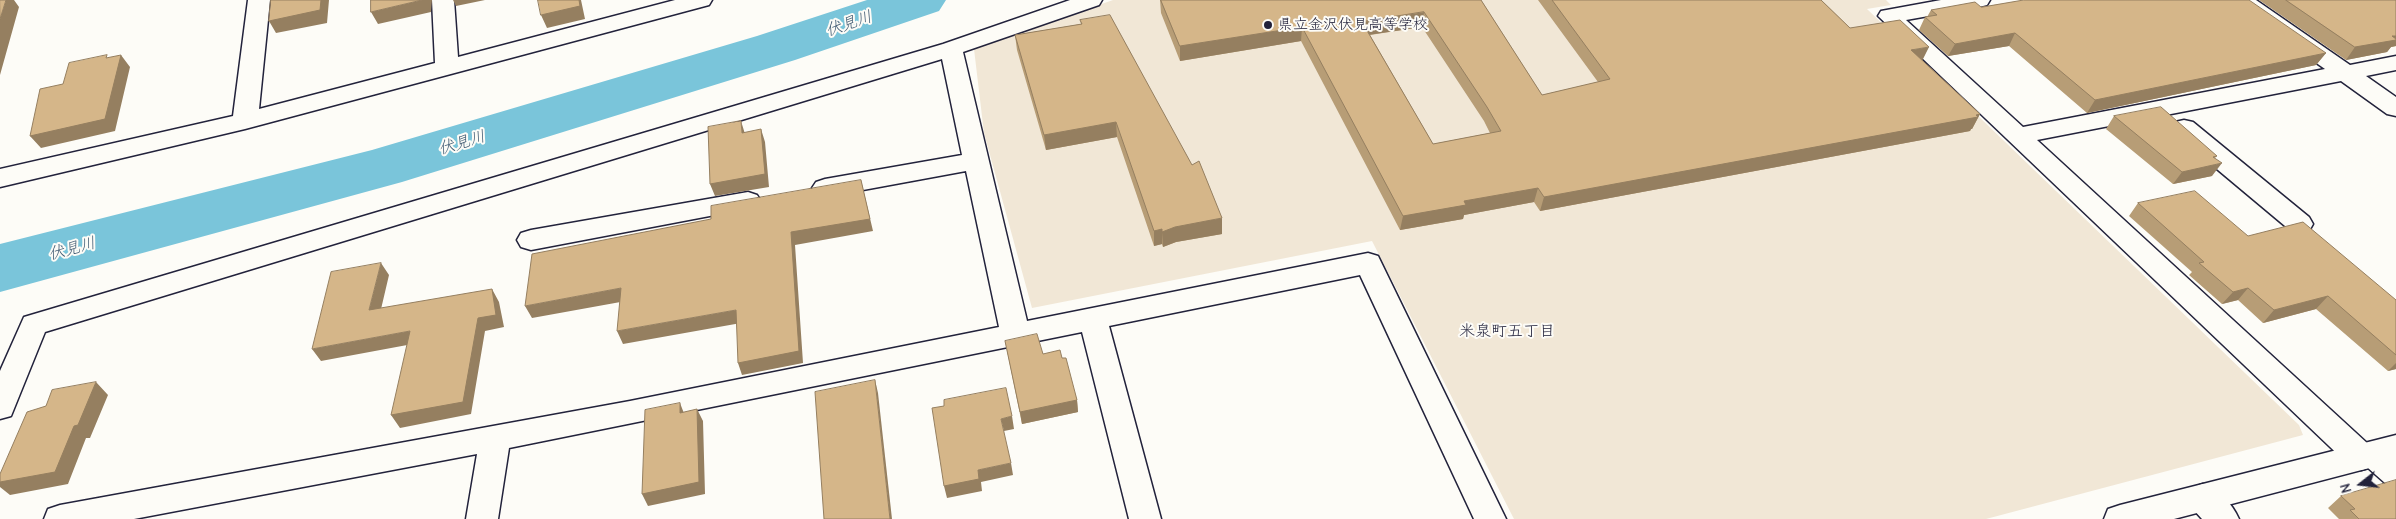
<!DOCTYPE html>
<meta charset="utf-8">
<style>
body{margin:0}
#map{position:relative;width:2396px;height:519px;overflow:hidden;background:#fdfcf7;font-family:"Comic Neue",sans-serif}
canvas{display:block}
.north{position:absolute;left:2336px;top:459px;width:50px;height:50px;-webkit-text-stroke:4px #fdfcf7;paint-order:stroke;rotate:254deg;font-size:14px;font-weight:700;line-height:20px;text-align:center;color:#22223b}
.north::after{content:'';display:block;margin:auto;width:18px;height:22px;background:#22223b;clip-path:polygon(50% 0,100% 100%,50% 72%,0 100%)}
</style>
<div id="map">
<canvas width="2396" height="519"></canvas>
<div class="north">N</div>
</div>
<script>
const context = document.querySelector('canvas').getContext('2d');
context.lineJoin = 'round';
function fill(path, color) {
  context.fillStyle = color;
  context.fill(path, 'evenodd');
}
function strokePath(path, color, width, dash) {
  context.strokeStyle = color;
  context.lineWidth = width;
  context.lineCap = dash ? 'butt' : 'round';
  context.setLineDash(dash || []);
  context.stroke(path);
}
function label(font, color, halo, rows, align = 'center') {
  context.font = font + ' "Comic Neue","Klee One",sans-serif';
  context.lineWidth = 4;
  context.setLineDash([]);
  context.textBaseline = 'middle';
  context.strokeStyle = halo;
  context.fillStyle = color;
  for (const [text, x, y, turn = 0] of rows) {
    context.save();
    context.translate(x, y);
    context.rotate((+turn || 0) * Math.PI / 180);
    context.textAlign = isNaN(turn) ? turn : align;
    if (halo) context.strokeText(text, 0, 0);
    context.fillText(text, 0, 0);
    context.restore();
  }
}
fill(new Path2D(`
 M 1113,0 L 1886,0 L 1891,5 L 1867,9 L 2299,425 L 2303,435 L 1986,519 L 1514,519 L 1372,241 L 1032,308 L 984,133 L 974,49 Z`), '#f1e7d6');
fill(new Path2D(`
 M 867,0 L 946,0 L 939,11 L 795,60 L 402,182 L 0,292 L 0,244 L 372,150 L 757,36 Z`), '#7ac5da');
const street = new Path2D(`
 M 248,0 L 270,0 L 259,109 L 435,63 L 432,0 L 454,0 L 458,57 L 675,0 L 712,0 L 709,5 L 245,129 L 0,187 L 0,169 L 233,116 Z
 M 1070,0 L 1102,0 L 1099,5 L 963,52 L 1027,321 L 1368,253 L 1378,256 L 1506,519 L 1474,519 L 1360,275 L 1109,326 L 1161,519 L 1129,519 L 1082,332 L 509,448 L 498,519 L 466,519 L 477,454 L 134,519 L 44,519 L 48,509 L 60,505 L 630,401 L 999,327 L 966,171 L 825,197 L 816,194 L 812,188 L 816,182 L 825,179 L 962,155 L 942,59 L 45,332 L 11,416 L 0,419 L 0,371 L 24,317 L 943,44 Z
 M 1941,0 L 1990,0 L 1987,5 L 1979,7 L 1906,20 L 2023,127 L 2325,69 L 2233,5 L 2230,0 L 2256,0 L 2350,65 L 2396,56 L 2396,70 L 2366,76 L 2396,97 L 2396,116 L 2387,114 L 2341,81 L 2037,140 L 2367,443 C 2380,439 2387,447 2396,455 L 2396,487 L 2385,483 L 2368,468 L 2361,470 L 2350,466 L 1878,16 L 1881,11 Z
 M 2184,120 L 2193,122 L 2309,217 L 2313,224 L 2309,231 L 2300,233 L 2291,231 L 2175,134 L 2172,128 L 2175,122 Z
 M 748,192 L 757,195 L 761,201 L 757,207 L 531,250 L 521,247 L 517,240 L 521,233 L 531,230 Z
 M 2203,484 C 2219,490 2232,503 2239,519 L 2202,519 L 2192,508 L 2187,498 L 2192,488 Z`);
const secondary = new Path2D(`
 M 2396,435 L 2396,461 L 2174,519 L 2104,519 L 2108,509 L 2120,505 Z`);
strokePath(street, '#22223b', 3);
strokePath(secondary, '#22223b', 3);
fill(street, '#fdfcf7');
fill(secondary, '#fdfcf7');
fill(new Path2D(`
 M 1160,0 L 1481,0 L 1542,95 L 1598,82 L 1538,0 L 1821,0 L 1850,28 L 1922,60 L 1980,114 L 1972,129 L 1971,129 L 1970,131 L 1540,211 L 1534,202 L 1464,215 L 1463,219 L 1400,230 L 1301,41 L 1180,61 L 1161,13 ZM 1422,27 L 1484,121 L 1490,133 L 1433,144 L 1370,35 Z
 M 2259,0 L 2396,0 L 2396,46 L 2391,47 L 2387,52 L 2346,60 Z
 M 1981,7 L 2326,53 L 2316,65 L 2087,113 L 2009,46 L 1948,56 L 1919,30 L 1925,17 L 1927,17 L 1931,10 Z
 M 1080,20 L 1222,234 L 1176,242 L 1163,247 L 1162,244 L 1154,246 L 1117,137 L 1046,150 L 1017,50 L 1015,35 L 1081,24 Z
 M 2114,116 L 2217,156 L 2215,158 L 2212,176 L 2173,184 L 2106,129 Z
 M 2138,203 L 2248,236 L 2396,300 L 2396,369 L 2388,371 L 2316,309 L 2263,323 L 2238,300 L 2222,304 L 2189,275 L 2192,272 L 2129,216 Z
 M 1005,341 L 1043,354 L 1062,358 L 1077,400 L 1078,412 L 1022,424 Z
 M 2341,496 L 2396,519 L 2339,519 L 2328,508 Z`), '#b79d76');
fill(new Path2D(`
 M 6,0 L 14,0 L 19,7 L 0,75 L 0,19 Z
 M 321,0 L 329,0 L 327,23 L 276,33 L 269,21 Z
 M 422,0 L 432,0 L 431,12 L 378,24 L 371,12 Z
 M 453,0 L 485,0 L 456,6 Z
 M 579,0 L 581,0 L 585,19 L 547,28 L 541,15 Z
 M 1424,12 L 1422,27 L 1361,36 L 1362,22 Z
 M 1302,27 L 1301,41 L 1180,61 L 1180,46 Z
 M 2015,33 L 2009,46 L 1948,56 L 1955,44 Z
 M 2392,36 L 2396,36 L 2396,46 L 2391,47 L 2387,52 L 2346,60 L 2355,47 Z
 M 1929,47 L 1922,61 L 1911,50 Z
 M 2326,53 L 2316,65 L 2087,113 L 2095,100 Z
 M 121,55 L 130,67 L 115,131 L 41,148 L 30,136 Z
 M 1980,114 L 1972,129 L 1971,129 L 1970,131 L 1540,211 L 1544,197 Z
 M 741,121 L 745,134 L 742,133 Z
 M 1116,122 L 1117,137 L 1046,150 L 1044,135 Z
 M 761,129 L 765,142 L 769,187 L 715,196 L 710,184 Z
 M 2222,163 L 2212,176 L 2173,184 L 2182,172 Z
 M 861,180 L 873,231 L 795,245 L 803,363 L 742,375 L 738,363 L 791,232 Z
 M 1538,188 L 1534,202 L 1464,215 L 1463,219 L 1400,230 L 1403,216 L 1464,201 Z
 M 1222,218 L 1222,234 L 1176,242 L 1163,247 L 1162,232 L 1175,227 Z
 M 1162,229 L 1162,244 L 1154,246 L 1154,231 Z
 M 381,263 L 389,275 L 378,322 L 369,310 Z
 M 621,288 L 626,301 L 532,318 L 525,306 Z
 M 2248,288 L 2238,300 L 2222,304 L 2233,292 Z
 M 492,289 L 499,302 L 504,327 L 485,331 L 471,414 L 400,428 L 391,415 L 478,318 Z
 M 2328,296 L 2316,309 L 2263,323 L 2274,310 Z
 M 736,310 L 741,323 L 623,344 L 617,331 Z
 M 410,331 L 418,343 L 321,361 L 312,349 Z
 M 2396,363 L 2396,369 L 2388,371 Z
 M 875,380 L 878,393 L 892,519 L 890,519 Z
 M 96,382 L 108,395 L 90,438 L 86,438 L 68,484 L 10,495 L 0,487 L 0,482 L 74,426 Z
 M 1077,400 L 1078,412 L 1022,424 L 1020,412 Z
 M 680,403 L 685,416 L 680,413 Z
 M 697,409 L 703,421 L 705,494 L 648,506 L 642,494 Z
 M 1012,416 L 1014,429 L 1004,431 L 1001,419 Z
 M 1011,463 L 1013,475 L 981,482 L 982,491 L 947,498 L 944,486 L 978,470 Z`), '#957f60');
const building = new Path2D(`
 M 0,0 L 6,0 L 0,19 Z
 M 271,0 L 321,0 L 320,10 L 269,21 Z
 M 371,0 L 422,0 L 371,12 Z
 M 538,0 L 579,0 L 580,6 L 541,15 Z
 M 1161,0 L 1481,0 L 1542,95 L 1610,79 L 1552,0 L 1821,0 L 1850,28 L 1900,20 L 1929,47 L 1911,50 L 1980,114 L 1976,115 L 1978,117 L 1544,197 L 1538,188 L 1464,201 L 1466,205 L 1403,216 L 1302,27 L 1180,46 ZM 1424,12 L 1487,107 L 1501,131 L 1433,144 L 1362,22 Z
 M 2024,0 L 2249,0 L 2326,53 L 2095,100 L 2015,33 L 1955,44 L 1925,17 L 1937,15 L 1931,10 L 1975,2 L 1981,7 Z
 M 2286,0 L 2396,0 L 2396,36 L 2392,36 L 2396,39 L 2396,40 L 2355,47 Z
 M 1110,15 L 1192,165 L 1199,161 L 1222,218 L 1175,227 L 1162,232 L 1162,229 L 1154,231 L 1116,122 L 1044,135 L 1015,35 L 1082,24 L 1080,20 Z
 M 107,55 L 106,58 L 121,55 L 105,119 L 30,136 L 40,89 L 63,84 L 69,63 Z
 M 2161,107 L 2217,156 L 2213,157 L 2222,163 L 2182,172 L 2114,116 Z
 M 741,121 L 742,133 L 761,129 L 765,174 L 710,184 L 708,127 Z
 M 861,180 L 870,219 L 791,232 L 799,351 L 738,363 L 736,310 L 617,331 L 621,288 L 525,306 L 532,254 L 711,219 L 711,206 Z
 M 2195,191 L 2248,236 L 2303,222 L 2396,300 L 2396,355 L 2328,296 L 2274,310 L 2248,288 L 2233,292 L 2199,263 L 2204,262 L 2138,203 Z
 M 381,263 L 369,310 L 492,289 L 496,315 L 478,318 L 463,402 L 391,415 L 410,331 L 312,349 L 331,272 Z
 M 1037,334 L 1043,354 L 1060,350 L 1062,358 L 1066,358 L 1077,400 L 1020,412 L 1005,341 Z
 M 875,380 L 890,519 L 824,519 L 815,392 Z
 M 96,382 L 78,425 L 74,426 L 55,472 L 0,482 L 0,474 L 27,412 L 46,406 L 52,390 Z
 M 1006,388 L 1012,416 L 1001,419 L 1011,463 L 978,470 L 979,479 L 944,486 L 932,408 L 944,406 L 944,400 Z
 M 680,403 L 680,413 L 697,409 L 699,482 L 642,494 L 645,410 Z
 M 2396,480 L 2396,519 L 2359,519 L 2350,510 L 2355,509 L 2341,496 Z`);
fill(building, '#d5b689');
strokePath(building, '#957f60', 1);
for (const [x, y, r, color] of [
 [1268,25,5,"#22223b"]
]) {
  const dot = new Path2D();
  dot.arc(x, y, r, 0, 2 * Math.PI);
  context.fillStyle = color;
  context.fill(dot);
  strokePath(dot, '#fdfcf7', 2);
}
label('15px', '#22223b', '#fdfcf7', [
 ["県立金沢伏見高等学校",1278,25]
], 'left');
label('italic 16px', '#415b73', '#fdfcf7', [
 ["伏見川",849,24,-19],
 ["伏見川",462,143,-17],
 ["伏見川",72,249,-15]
]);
label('16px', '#22223b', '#fdfcf7', [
 ["米泉町五丁目",1507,331]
]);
</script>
